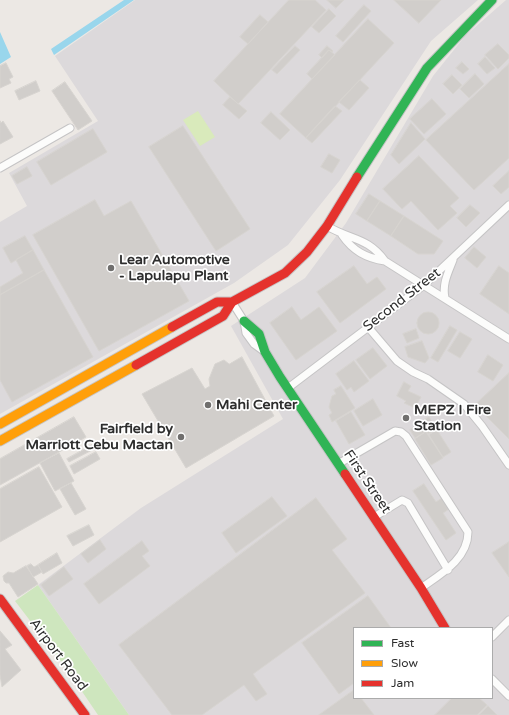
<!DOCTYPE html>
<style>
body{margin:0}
#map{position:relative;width:509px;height:715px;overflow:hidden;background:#ece8e4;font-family:"Varela Round",sans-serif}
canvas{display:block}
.legend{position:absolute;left:353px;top:627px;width:140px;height:72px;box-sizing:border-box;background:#fff;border:1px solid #ababab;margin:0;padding:5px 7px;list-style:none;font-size:12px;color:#2e2e2e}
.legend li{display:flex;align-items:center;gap:8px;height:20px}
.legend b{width:20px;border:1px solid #ababab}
</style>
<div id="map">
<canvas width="509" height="715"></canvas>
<ul class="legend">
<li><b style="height:5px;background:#30b455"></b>Fast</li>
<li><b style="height:5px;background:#ff9f0a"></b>Slow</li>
<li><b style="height:5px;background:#e5322d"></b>Jam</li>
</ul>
</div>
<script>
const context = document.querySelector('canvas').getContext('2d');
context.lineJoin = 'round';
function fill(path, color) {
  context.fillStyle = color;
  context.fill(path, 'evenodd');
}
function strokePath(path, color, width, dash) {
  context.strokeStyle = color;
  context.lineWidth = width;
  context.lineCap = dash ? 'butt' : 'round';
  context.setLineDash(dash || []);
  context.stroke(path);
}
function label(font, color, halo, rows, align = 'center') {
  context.font = font + ' "Varela Round",sans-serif';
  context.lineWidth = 3.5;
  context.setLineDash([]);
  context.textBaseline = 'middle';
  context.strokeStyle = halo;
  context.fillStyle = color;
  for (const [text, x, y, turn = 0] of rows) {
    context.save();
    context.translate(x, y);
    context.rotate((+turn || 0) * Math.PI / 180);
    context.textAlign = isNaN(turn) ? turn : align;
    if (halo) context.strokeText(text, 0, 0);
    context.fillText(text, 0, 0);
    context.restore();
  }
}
fill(new Path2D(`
 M 135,0 L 478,0 L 431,41 L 340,180 L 288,245 L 234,283 L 0,414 L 0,222 L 27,206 L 9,173 L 98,121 L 55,56 Z
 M 506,0 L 509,0 L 509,715 L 129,715 L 38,585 L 141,508 L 283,419 L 231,326 L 305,278 L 346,223 L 433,76 L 465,36 ZM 354,628 L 492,628 L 492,698 L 354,698 Z`), '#dcd9db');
fill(new Path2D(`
 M 38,585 L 129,715 L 98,715 L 64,665 L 15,601 Z`), '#cee6be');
fill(new Path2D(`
 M 198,111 L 215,137 L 200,146 L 183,120 Z`), '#d9eabb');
fill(new Path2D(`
 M 124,0 L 134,0 L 54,55 L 51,49 Z
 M 0,32 L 11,57 L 0,64 Z`), '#99d6ec');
const building = new Path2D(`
 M 289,0 L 315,0 L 326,10 L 238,104 L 214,81 Z
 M 327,0 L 344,0 L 336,8 Z
 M 394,0 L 441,0 L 419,23 Z
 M 364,5 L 371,11 L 343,42 L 336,36 Z
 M 329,9 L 336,16 L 319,33 L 312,27 Z
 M 260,15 L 268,22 L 248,44 L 240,37 Z
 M 368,19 L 394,43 L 306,138 L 280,114 Z
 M 498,44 L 509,55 L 509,58 L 498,69 L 485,55 Z
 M 295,46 L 300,50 L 277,74 L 272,70 Z
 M 327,46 L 333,51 L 332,52 L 329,50 L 322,58 L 319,55 Z
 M 329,50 L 335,55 L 312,79 L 307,74 Z
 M 485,57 L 495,68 L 487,74 L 478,64 Z
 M 462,62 L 469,69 L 463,74 L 456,68 Z
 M 6,63 L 13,77 L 9,79 L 11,83 L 0,88 L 0,66 Z
 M 509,64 L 509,158 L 474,190 L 426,140 Z
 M 475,74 L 484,84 L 469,98 L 460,89 Z
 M 452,75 L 462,85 L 453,94 L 443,84 Z
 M 360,80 L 369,88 L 349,110 L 339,102 Z
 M 36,81 L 40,91 L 19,100 L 15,91 Z
 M 65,82 L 92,121 L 78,130 L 52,91 Z
 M 230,97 L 247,111 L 239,119 L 223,105 Z
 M 432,99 L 446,114 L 424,134 L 410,119 Z
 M 335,106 L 342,111 L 312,143 L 306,138 Z
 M 271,112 L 290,130 L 280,140 L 261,123 Z
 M 0,121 L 1,123 L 3,121 L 13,137 L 0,144 Z
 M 411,123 L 425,139 L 399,164 L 391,155 Z
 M 183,126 L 250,229 L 216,251 L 149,147 Z
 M 93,129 L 107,152 L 51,185 L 37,162 Z
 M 329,154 L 340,160 L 332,173 L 321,167 Z
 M 419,156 L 459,198 L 450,206 L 457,213 L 438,230 L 411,201 L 402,209 L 383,189 Z
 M 27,167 L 32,176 L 17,184 L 12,176 Z
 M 509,171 L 509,187 L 501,194 L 493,186 Z
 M 369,194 L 380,201 L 367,221 L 356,214 Z
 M 95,200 L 104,216 L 131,201 L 189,301 L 99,351 L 33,235 Z
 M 380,201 L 404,216 L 391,236 L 367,221 Z
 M 470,205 L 480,213 L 466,227 L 457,218 Z
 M 404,216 L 443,241 L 434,254 L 418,254 L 391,236 Z
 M 25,236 L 33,250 L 11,263 L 3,248 Z
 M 474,247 L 486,257 L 477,268 L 465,258 Z
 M 33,250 L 44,270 L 0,295 L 0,287 L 23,273 L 16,260 Z
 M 354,266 L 367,284 L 377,277 L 386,289 L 340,323 L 317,292 Z
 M 499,266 L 509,273 L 509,314 L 480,294 Z
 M 44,270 L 93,357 L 12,402 L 0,380 L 0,295 Z
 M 292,307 L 301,320 L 319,307 L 337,331 L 296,360 L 270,323 Z
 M417 323a11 11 0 1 1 22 0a11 11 0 1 1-22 0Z
 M 450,326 L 457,330 L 438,362 L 431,358 Z
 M 416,329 L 419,338 L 407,343 L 403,334 Z
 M 460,332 L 472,339 L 460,358 L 448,351 Z
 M 422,341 L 429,358 L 425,363 L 408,357 L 405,347 Z
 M 373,348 L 387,366 L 370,379 L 356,360 Z
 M 488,355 L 503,365 L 493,381 L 478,372 Z
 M 242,357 L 274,416 L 186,468 L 142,394 L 192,368 L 205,389 L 210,386 L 209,379 L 215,364 L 224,360 L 229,364 Z
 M 354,361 L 369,381 L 354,392 L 351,387 L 347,390 L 336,374 Z
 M 509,373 L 509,439 L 475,405 Z
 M 404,382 L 411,386 L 408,391 L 421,397 L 415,408 L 404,403 L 406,401 L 397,396 Z
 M 341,386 L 355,408 L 332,422 L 329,415 L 332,413 L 329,407 L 332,396 L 336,394 L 334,390 Z
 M 373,399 L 382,415 L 363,426 L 354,411 Z
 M 351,412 L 365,435 L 349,444 L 336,421 Z
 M 74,417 L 86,437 L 0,485 L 0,459 Z
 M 429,417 L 436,429 L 428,434 L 421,422 Z
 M 420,423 L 425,432 L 415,438 L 410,430 Z
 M 437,430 L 451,452 L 443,457 L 429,435 Z
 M 426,432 L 443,458 L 431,465 L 415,439 Z
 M 92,445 L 94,449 L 69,462 L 67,459 Z
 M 96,452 L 100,459 L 74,474 L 70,466 Z
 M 59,453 L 74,481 L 55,491 L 40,463 Z
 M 39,467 L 62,507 L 0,542 L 0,489 Z
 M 71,483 L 86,509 L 75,515 L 60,489 Z
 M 424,484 L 436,502 L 442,498 L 449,509 L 443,513 L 456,533 L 446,540 L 413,491 Z
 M 272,497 L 287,516 L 236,553 L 222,533 Z
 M 316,498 L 347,539 L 332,550 L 365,593 L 253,674 L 267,694 L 256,701 L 244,685 L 202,715 L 172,715 L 119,645 Z
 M 89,525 L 94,535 L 73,546 L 67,536 Z
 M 100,540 L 106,549 L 88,563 L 81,554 Z
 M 142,541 L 149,551 L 142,556 L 150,566 L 99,604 L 84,584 Z
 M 509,542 L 509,577 L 492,553 Z
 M 57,553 L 62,563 L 43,574 L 38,565 Z
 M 31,564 L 34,567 L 38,565 L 42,572 L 33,577 L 27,566 Z
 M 26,566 L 38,584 L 18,597 L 9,583 L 6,583 L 4,581 L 3,576 L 8,572 L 13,573 Z
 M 64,567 L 73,579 L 49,596 L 41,585 Z
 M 368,596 L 391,628 L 354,628 L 354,683 L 339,694 L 302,643 Z
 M 0,631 L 12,645 L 5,649 L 21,670 L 2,687 L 0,675 Z
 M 354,690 L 354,698 L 361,698 L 374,715 L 319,715 Z
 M 452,698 L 479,698 L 487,705 L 477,715 L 435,715 Z
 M 488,706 L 497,715 L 479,715 Z`);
fill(building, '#d1cecb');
strokePath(building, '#d7d4d0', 1);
const street = new Path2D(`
 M 0,168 L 70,128
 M 327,226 C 350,240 368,237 385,261
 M 342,235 C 353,251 366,258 385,261 L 509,339
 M 445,298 C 442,284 448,273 453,260
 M 232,302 L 244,321 L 246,333 L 254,344 L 265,352
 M 368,327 L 397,361 L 413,372 L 428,379 L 464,404 L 482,426 L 509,465
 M 288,388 L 424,285 L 509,205
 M 338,464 L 395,431 L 401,432 L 406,436 L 468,532 C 468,559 441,574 421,588
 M 374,517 L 402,500 L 408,503 L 448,570
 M 492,637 L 509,620
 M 492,679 L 509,696`);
const fast = new Path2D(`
 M 357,177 L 427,68 L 492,0
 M 244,321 L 259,334 L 265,352 L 280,377 L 345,474`);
const slow = new Path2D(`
 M 0,424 L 172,327
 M 0,441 L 136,365`);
const jam = new Path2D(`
 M 172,327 L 217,302 L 232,302 L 285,273 L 307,252 L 327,226 L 357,177
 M 136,365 L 223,316 L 232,302
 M 345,474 L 421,588 L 445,628
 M 0,599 L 85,715`);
strokePath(street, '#c5c4c5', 9);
strokePath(fast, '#c5c4c5', 11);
strokePath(slow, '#c5c4c5', 11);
strokePath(jam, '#c5c4c5', 11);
strokePath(street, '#fcfcfb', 7);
strokePath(fast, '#30b455', 9);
strokePath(slow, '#ff9f0a', 9);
strokePath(jam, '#e5322d', 9);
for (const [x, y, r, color] of [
 [111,268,4,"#706f6e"],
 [208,405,4,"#706f6e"],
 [406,418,4,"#706f6e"],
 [181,437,4,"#706f6e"]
]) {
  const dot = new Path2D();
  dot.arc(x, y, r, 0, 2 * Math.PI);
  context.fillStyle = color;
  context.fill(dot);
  strokePath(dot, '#fff', 1.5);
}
label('bold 14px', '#2e2e2e', '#fff', [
 ["Lear Automotive",119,260],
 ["- Lapulapu Plant",119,276],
 ["Mahi Center",216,405],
 ["MEPZ I Fire",414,410],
 ["Station",414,426],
 ["Fairfield by",173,429,"right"],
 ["Marriott Cebu Mactan",173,445,"right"]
], 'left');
label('14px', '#2e2e2e', '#fff', [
 ["Second Street",402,300,-38],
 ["First Street",367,482,56],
 ["Airport Road",58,655,53]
]);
</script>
